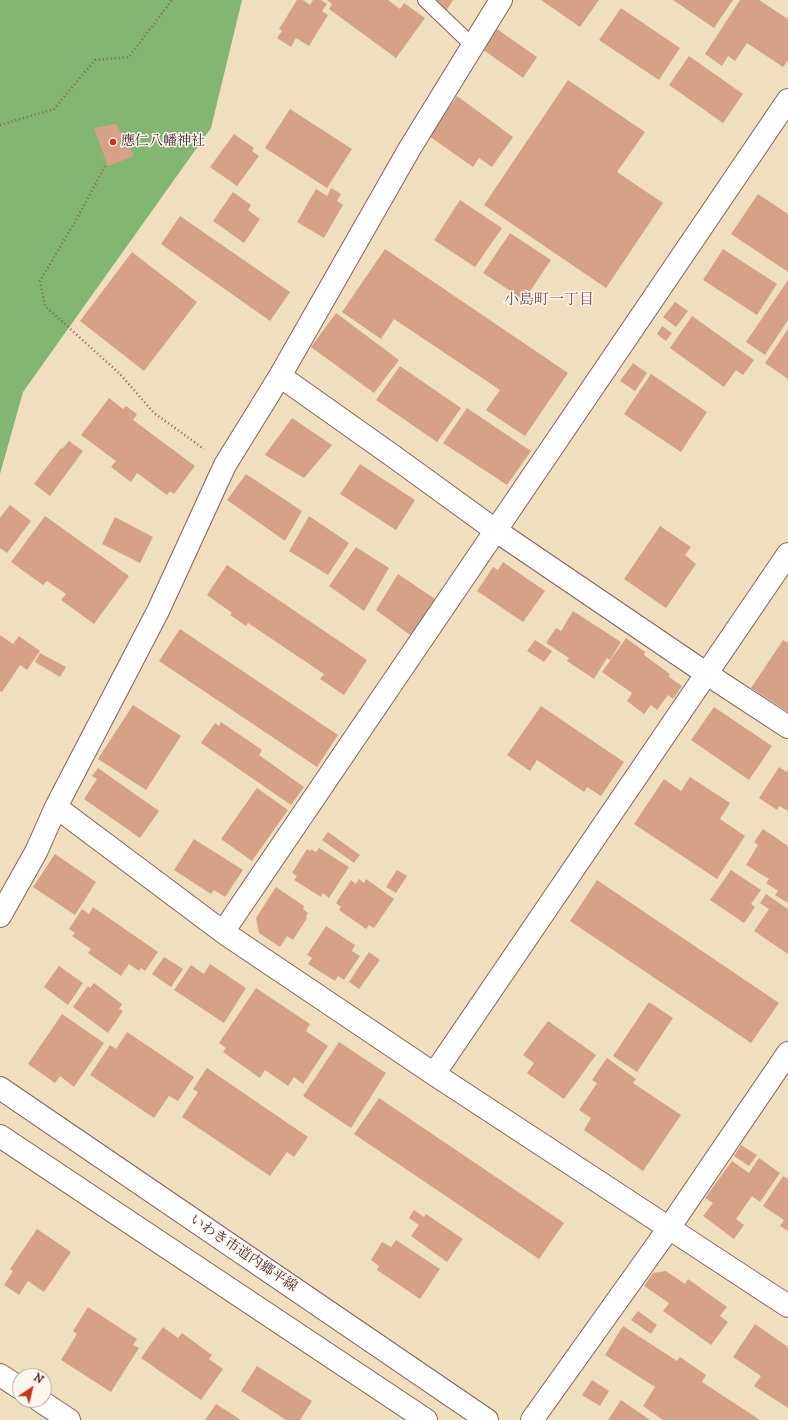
<!DOCTYPE html>
<meta charset="utf-8">
<style>
body{margin:0}
#map{position:relative;width:788px;height:1420px;overflow:hidden;background:#f0dfbf;font-family:"IM FELL DW Pica",serif}
canvas{display:block}
.north{position:absolute;left:12px;top:1368px;width:40px;height:40px;box-sizing:border-box;background:#fbf7ec;border:1px solid #b4a19f;border-radius:50%;rotate:35deg;font-size:11px;font-weight:700;line-height:16px;text-align:center;color:#4a1f2b}
.north::after{content:'';display:block;margin:auto;width:14px;height:18px;background:#c8321e;clip-path:polygon(50% 0,100% 100%,50% 72%,0 100%)}
</style>
<div id="map">
<canvas width="788" height="1420"></canvas>
<div class="north">N</div>
</div>
<script>
const context = document.querySelector('canvas').getContext('2d');
context.lineJoin = 'round';
function fill(path, color) {
  context.fillStyle = color;
  context.fill(path, 'evenodd');
}
function strokePath(path, color, width, dash) {
  context.strokeStyle = color;
  context.lineWidth = width;
  context.lineCap = dash ? 'butt' : 'round';
  context.setLineDash(dash || []);
  context.stroke(path);
}
function label(font, color, halo, rows, align = 'center') {
  context.font = font + ' "IM FELL DW Pica","Noto Serif JP",serif';
  context.lineWidth = 3;
  context.setLineDash([]);
  context.textBaseline = 'middle';
  context.strokeStyle = halo;
  context.fillStyle = color;
  for (const [text, x, y, turn = 0] of rows) {
    context.save();
    context.translate(x, y);
    context.rotate((+turn || 0) * Math.PI / 180);
    context.textAlign = isNaN(turn) ? turn : align;
    if (halo) context.strokeText(text, 0, 0);
    context.fillText(text, 0, 0);
    context.restore();
  }
}
fill(new Path2D(`
 M 0,0 L 242,0 L 211,128 L 23,392 L 0,474 Z`), '#82b672');
fill(new Path2D(`
 M 297,0 L 303,0 L 310,5 L 313,0 L 321,0 L 327,4 L 322,11 L 328,15 L 309,46 L 296,38 L 291,47 L 277,38 L 282,31 L 279,29 Z
 M 327,0 L 388,0 L 400,9 L 404,3 L 425,18 L 396,58 L 329,9 L 332,4 Z
 M 433,0 L 453,0 L 446,11 Z
 M 541,0 L 599,0 L 580,27 Z
 M 673,0 L 733,0 L 714,28 Z
 M 740,0 L 759,0 L 788,19 L 788,60 L 783,67 L 747,43 L 735,61 L 728,56 L 722,66 L 705,54 Z
 M 621,8 L 680,48 L 659,80 L 599,40 Z
 M 497,29 L 537,57 L 523,78 L 482,49 Z
 M 689,56 L 743,94 L 723,123 L 669,85 Z
 M 568,80 L 645,132 L 617,172 L 663,203 L 606,288 L 484,205 Z
 M 457,96 L 513,137 L 492,167 L 479,158 L 473,167 L 429,136 Z
 M 290,109 L 352,149 L 327,188 L 265,148 Z
 M 116,124 L 134,156 L 108,166 L 94,128 Z
 M 234,134 L 254,148 L 252,151 L 259,156 L 237,186 L 210,167 Z
 M 331,188 L 341,194 L 337,201 L 343,205 L 324,238 L 297,222 L 316,189 L 327,196 Z
 M 233,192 L 251,205 L 248,210 L 260,219 L 244,243 L 213,221 Z
 M 758,194 L 788,214 L 788,272 L 731,234 Z
 M 460,200 L 502,228 L 475,267 L 434,240 Z
 M 180,216 L 290,292 L 270,321 L 161,244 Z
 M 510,233 L 551,260 L 524,300 L 483,273 Z
 M 385,249 L 568,373 L 525,436 L 486,410 L 500,390 L 394,319 L 381,339 L 342,312 Z
 M 723,249 L 777,284 L 757,315 L 703,280 Z
 M 132,252 L 197,302 L 144,371 L 80,321 Z
 M 788,280 L 788,320 L 765,355 L 746,342 Z
 M 675,302 L 688,311 L 676,327 L 663,317 Z
 M 336,313 L 399,360 L 374,393 L 311,347 Z
 M 692,316 L 754,360 L 743,375 L 736,370 L 724,387 L 670,348 Z
 M 662,326 L 672,333 L 666,341 L 657,334 Z
 M 788,329 L 788,379 L 765,363 Z
 M 633,363 L 647,373 L 635,391 L 620,381 Z
 M 400,366 L 461,408 L 437,442 L 376,400 Z
 M 651,374 L 707,412 L 681,452 L 624,414 Z
 M 109,398 L 123,409 L 126,406 L 137,414 L 133,420 L 195,466 L 174,494 L 170,491 L 167,495 L 137,473 L 131,482 L 111,467 L 116,461 L 81,435 Z
 M 467,408 L 531,451 L 507,485 L 443,443 Z
 M 292,418 L 332,445 L 304,478 L 265,455 Z
 M 69,441 L 83,451 L 50,496 L 34,484 L 61,448 L 62,449 Z
 M 360,464 L 415,500 L 396,530 L 340,494 Z
 M 246,474 L 302,511 L 285,541 L 227,500 Z
 M 10,505 L 31,521 L 7,553 L 0,548 L 0,518 Z
 M 45,516 L 129,576 L 94,624 L 61,600 L 66,594 L 47,581 L 43,585 L 11,562 Z
 M 309,516 L 349,543 L 328,575 L 289,551 Z
 M 115,517 L 153,537 L 140,563 L 102,544 Z
 M 660,526 L 691,547 L 685,555 L 696,564 L 666,608 L 624,579 Z
 M 356,547 L 389,568 L 364,611 L 329,586 Z
 M 503,562 L 545,591 L 523,622 L 477,591 L 493,567 L 498,570 Z
 M 227,565 L 367,660 L 344,695 L 320,679 L 324,674 L 248,623 L 246,626 L 230,615 L 232,613 L 207,595 Z
 M 398,574 L 438,601 L 410,635 L 376,610 Z
 M 573,611 L 621,642 L 610,660 L 607,658 L 594,679 L 567,661 L 569,658 L 546,643 L 556,628 L 561,631 Z
 M 180,629 L 338,735 L 317,767 L 159,661 Z
 M 0,635 L 13,644 L 19,636 L 40,651 L 27,670 L 20,665 L 2,692 L 0,691 Z
 M 626,638 L 645,652 L 644,655 L 670,674 L 669,677 L 682,686 L 673,699 L 668,695 L 657,710 L 651,705 L 644,714 L 627,701 L 632,693 L 602,672 Z
 M 535,640 L 552,651 L 544,662 L 527,651 Z
 M 783,640 L 788,643 L 788,712 L 751,688 Z
 M 40,653 L 66,667 L 60,677 L 35,662 Z
 M 133,705 L 181,736 L 146,790 L 98,759 Z
 M 541,706 L 624,762 L 601,796 L 587,787 L 584,792 L 537,760 L 530,771 L 507,755 Z
 M 714,707 L 772,746 L 749,780 L 691,740 Z
 M 221,722 L 262,750 L 259,755 L 304,787 L 291,805 L 201,743 L 215,723 L 219,726 Z
 M 779,767 L 787,772 L 788,770 L 788,811 L 779,806 L 777,810 L 759,798 Z
 M 98,768 L 159,811 L 140,838 L 84,799 L 97,779 L 92,776 Z
 M 690,777 L 730,803 L 720,819 L 745,836 L 717,879 L 634,824 L 664,779 L 681,791 Z
 M 257,788 L 288,810 L 252,861 L 221,839 Z
 M 763,829 L 788,846 L 788,903 L 775,895 L 778,891 L 766,883 L 769,879 L 746,865 L 758,845 L 754,842 Z
 M 328,832 L 360,855 L 354,863 L 322,840 Z
 M 194,839 L 243,870 L 225,897 L 214,890 L 211,894 L 174,870 Z
 M 319,848 L 349,867 L 329,898 L 323,893 L 321,897 L 294,880 L 297,876 L 292,873 L 307,849 L 310,851 L 311,849 L 316,852 Z
 M 55,854 L 96,882 L 75,915 L 33,887 Z
 M 397,870 L 407,876 L 396,893 L 386,887 Z
 M 731,870 L 761,890 L 751,904 L 755,907 L 744,923 L 710,900 Z
 M 359,879 L 364,883 L 366,879 L 394,899 L 374,928 L 369,925 L 366,929 L 339,910 L 341,907 L 336,903 L 351,880 L 356,884 Z
 M 597,880 L 779,1003 L 751,1043 L 570,921 Z
 M 276,887 L 304,906 L 303,909 L 308,913 L 306,916 L 307,918 L 293,940 L 287,936 L 280,947 L 259,933 L 256,918 Z
 M 766,894 L 788,909 L 788,954 L 754,931 L 769,909 L 760,903 Z
 M 93,907 L 158,952 L 145,971 L 141,968 L 139,971 L 129,964 L 121,976 L 88,953 L 91,949 L 72,936 L 75,933 L 69,929 L 82,909 L 89,914 Z
 M 326,926 L 355,945 L 352,951 L 360,956 L 344,980 L 338,976 L 335,981 L 308,964 L 312,958 L 307,955 Z
 M 369,952 L 380,960 L 359,989 L 349,982 Z
 M 164,957 L 183,969 L 171,987 L 152,974 Z
 M 210,964 L 246,988 L 224,1023 L 174,990 L 191,965 L 204,974 Z
 M 59,966 L 83,983 L 68,1005 L 44,987 Z
 M 94,983 L 122,1004 L 119,1009 L 123,1011 L 108,1033 L 73,1007 L 88,986 L 90,988 Z
 M 256,988 L 310,1024 L 306,1031 L 328,1046 L 303,1084 L 294,1077 L 288,1086 L 265,1070 L 260,1078 L 223,1052 L 226,1048 L 219,1043 Z
 M 649,1002 L 673,1018 L 637,1072 L 613,1056 Z
 M 62,1014 L 104,1043 L 74,1087 L 60,1076 L 55,1083 L 28,1064 Z
 M 548,1021 L 596,1055 L 564,1099 L 527,1073 L 534,1063 L 523,1055 Z
 M 127,1032 L 194,1077 L 178,1101 L 169,1096 L 154,1118 L 90,1075 L 110,1045 L 116,1049 Z
 M 339,1042 L 386,1073 L 351,1128 L 303,1096 Z
 M 607,1058 L 636,1079 L 633,1083 L 681,1115 L 643,1171 L 584,1130 L 591,1118 L 579,1110 L 597,1083 L 592,1080 Z
 M 207,1068 L 308,1137 L 294,1157 L 287,1152 L 270,1176 L 182,1117 L 198,1092 L 193,1089 Z
 M 379,1098 L 564,1223 L 539,1259 L 354,1134 Z
 M 741,1145 L 757,1155 L 749,1166 L 734,1156 Z
 M 759,1158 L 780,1173 L 760,1202 L 752,1196 L 736,1219 L 744,1225 L 734,1239 L 703,1216 L 713,1203 L 705,1198 L 732,1161 L 749,1173 Z
 M 783,1176 L 788,1179 L 788,1231 L 780,1226 L 784,1220 L 763,1206 Z
 M 414,1210 L 424,1217 L 426,1214 L 463,1239 L 447,1262 L 411,1236 L 419,1225 L 409,1218 Z
 M 37,1229 L 71,1252 L 44,1292 L 28,1281 L 19,1295 L 4,1285 L 13,1271 L 10,1269 Z
 M 396,1240 L 440,1269 L 420,1299 L 377,1270 L 379,1266 L 371,1260 L 382,1242 L 391,1247 Z
 M 666,1271 L 685,1284 L 688,1279 L 727,1307 L 720,1316 L 728,1322 L 711,1345 L 663,1311 L 669,1303 L 644,1286 L 653,1273 Z
 M 88,1307 L 137,1339 L 133,1345 L 139,1348 L 111,1392 L 61,1360 L 77,1334 L 73,1331 Z
 M 638,1311 L 657,1325 L 651,1334 L 631,1320 Z
 M 755,1324 L 788,1347 L 788,1408 L 754,1386 L 761,1376 L 733,1357 Z
 M 623,1326 L 677,1361 L 680,1357 L 706,1375 L 702,1382 L 760,1420 L 663,1420 L 643,1406 L 655,1387 L 605,1355 Z
 M 163,1327 L 178,1338 L 182,1333 L 212,1355 L 209,1359 L 223,1369 L 201,1400 L 141,1358 Z
 M 257,1366 L 312,1401 L 300,1420 L 286,1420 L 241,1391 Z
 M 592,1380 L 609,1391 L 600,1406 L 582,1395 Z
 M 621,1400 L 650,1420 L 608,1420 Z
 M 216,1404 L 241,1420 L 205,1420 Z`), '#d6a287');
const service = new Path2D(`
 M 425,0 L 472,45`);
const minor = new Path2D(`
 M 280,376 L 393,456 L 495,530 L 707,674 L 788,727
 M 56,807 L 223,932 L 434,1074 L 788,1306
 M 0,916 L 36,852 L 56,807 L 158,611 L 225,465 L 280,376 L 410,148 L 501,0
 M 223,932 L 788,100
 M 434,1074 L 788,554
 M 0,1375 L 20,1388
 M 39,1400 L 69,1420
 M 532,1420 L 669,1228 L 788,1053`);
const tertiary = new Path2D(`
 M 0,1088 L 487,1420
 M 0,1136 L 426,1420`);
strokePath(service, '#84625f', 16);
strokePath(minor, '#84625f', 24);
strokePath(tertiary, '#84625f', 24);
strokePath(new Path2D(`
 M 0,125 L 54,109 L 95,60 L 129,57 L 172,0
 M 105,166 L 79,215 L 40,281 L 45,306 L 120,374 L 154,413 L 204,449`), '#84625f', 2.5, [1, 3]);
strokePath(service, '#fff', 14);
strokePath(minor, '#fff', 22);
strokePath(tertiary, '#fff', 22);
for (const [x, y, r, color] of [
 [113,142,4,"#c8321e"]
]) {
  const dot = new Path2D();
  dot.arc(x, y, r, 0, 2 * Math.PI);
  context.fillStyle = color;
  context.fill(dot);
  strokePath(dot, '#fbf7ec', 1.5);
}
label('14px', '#4a1f2b', '#fbf7ec', [
 ["應仁八幡神社",121,142]
], 'left');
label('14px', '#4a1f2b', '#fbf7ec', [
 ["いわき市道内郷平線",243,1254,34]
]);
label('15px', '#7b4d4b', '#fbf7ec', [
 ["小島町一丁目",549,301]
]);
</script>
